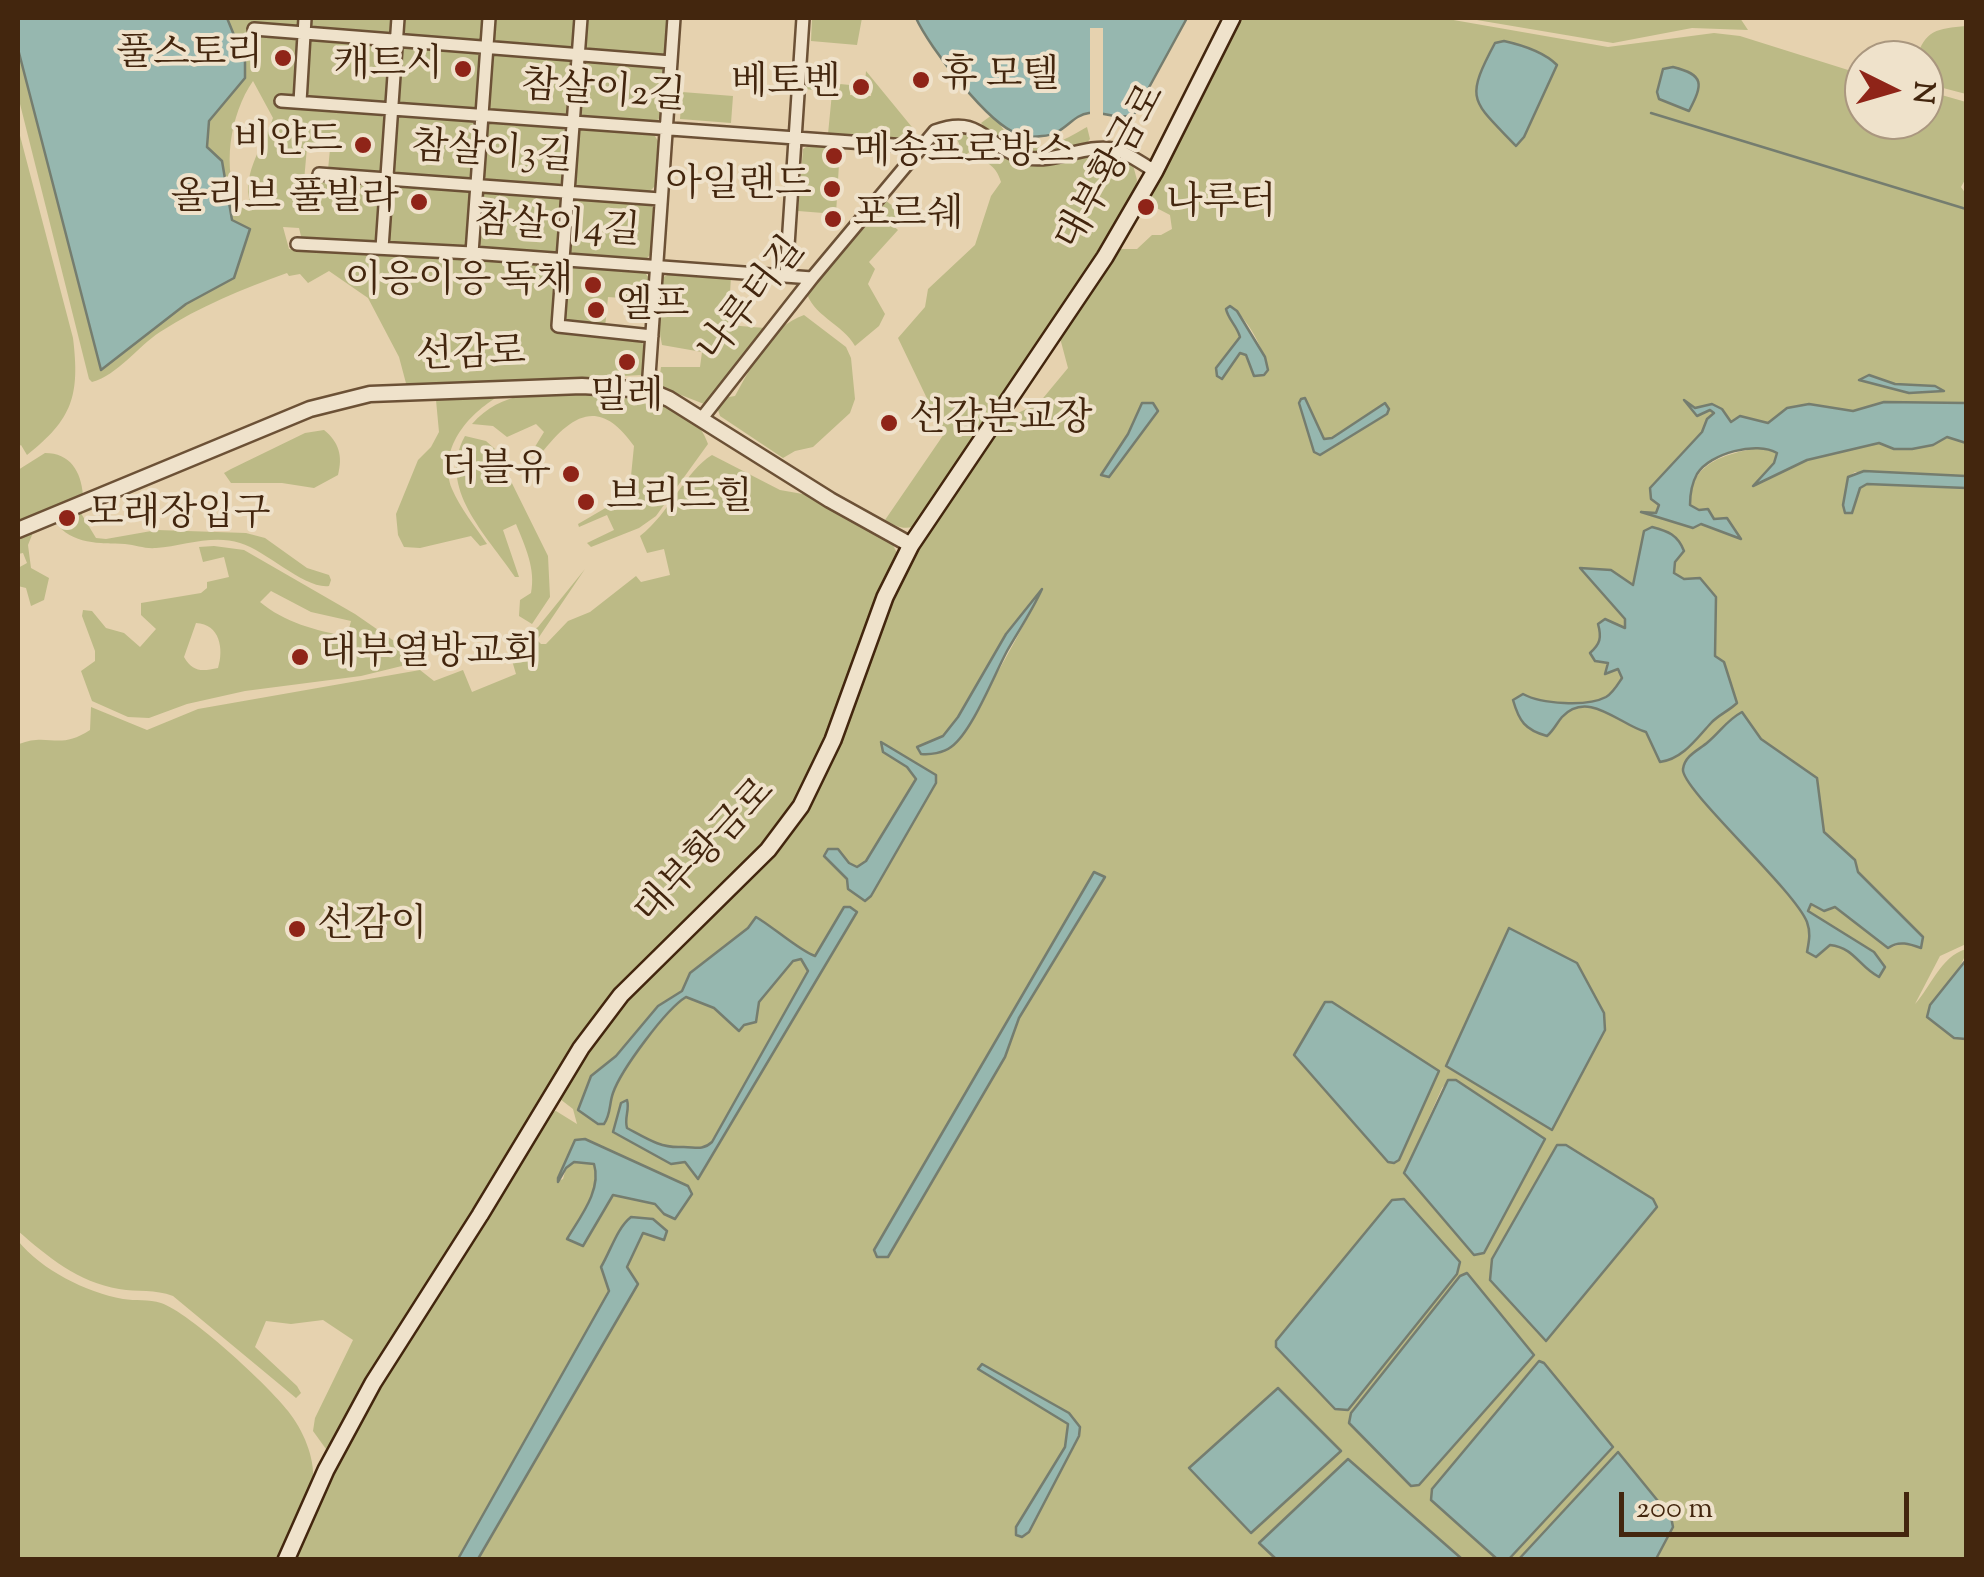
<!DOCTYPE html>
<meta charset="utf-8">
<style>
body{margin:0}
#map{position:relative;width:1984px;height:1577px;overflow:hidden;background:#e6d2af;font-family:"Sorts Mill Goudy",serif}
canvas{display:block}
.frame{position:absolute;inset:0;border:20px solid #43260e;pointer-events:none}
.north{position:absolute;left:1844px;top:40px;width:100px;height:100px;box-sizing:border-box;background:#efe2cb;border:2px solid #aa977f;border-radius:50%;rotate:95deg;font-size:28px;font-weight:700;line-height:40px;text-align:center;color:#43260e}
.north::after{content:'';display:block;margin:auto;width:35px;height:45px;background:#8f2418;clip-path:polygon(50% 0,100% 100%,50% 72%,0 100%)}
.scale{position:absolute;left:1619px;top:1492px;width:290px;height:45px;box-sizing:border-box;border:5px solid #43260e;border-top:0;padding-left:12px;font-size:30px;line-height:35px;white-space:nowrap;color:#43260e;-webkit-text-stroke:8px #efe2cb;paint-order:stroke}
</style>
<div id="map">
<canvas width="1984" height="1577"></canvas>
<div class="frame"></div>
<div class="north">N</div>
<div class="scale">200 m</div>
</div>
<script>
const context = document.querySelector('canvas').getContext('2d');
context.lineJoin = 'round';
function fill(path, color) {
  context.fillStyle = color;
  context.fill(path, 'evenodd');
}
function strokePath(path, color, width, dash) {
  context.strokeStyle = color;
  context.lineWidth = width;
  context.lineCap = dash ? 'butt' : 'round';
  context.setLineDash(dash || []);
  context.stroke(path);
}
function label(font, color, halo, rows, align = 'center') {
  context.font = font + ' "Sorts Mill Goudy","Noto Serif KR",serif';
  context.lineWidth = 8;
  context.setLineDash([]);
  context.textBaseline = 'middle';
  context.strokeStyle = halo;
  context.fillStyle = color;
  for (const [text, x, y, turn = 0] of rows) {
    context.save();
    context.translate(x, y);
    context.rotate((+turn || 0) * Math.PI / 180);
    context.textAlign = isNaN(turn) ? turn : align;
    if (halo) context.strokeText(text, 0, 0);
    context.fillText(text, 0, 0);
    context.restore();
  }
}
fill(new Path2D(`
 M 227,18 L 301,18 L 300,24 L 295,28 L 248,25 L 252,34 L 294,36 L 299,43 L 296,92 L 290,96 L 275,95 L 279,106 L 380,114 L 386,120 L 383,168 L 376,173 L 328,170 L 330,149 L 307,147 L 304,181 L 310,178 L 376,183 L 382,189 L 378,239 L 372,244 L 302,240 L 299,228 L 283,227 L 289,249 L 551,264 L 557,270 L 553,330 L 641,340 L 645,349 L 642,375 L 407,387 L 399,357 L 368,298 L 329,271 L 308,283 L 300,274 L 289,276 L 287,273 C 243,289 200,306 160,332 C 138,346 118,375 92,382 L 89,379 L 18,96 L 18,49 L 101,369 L 186,304 L 234,278 L 250,229 L 232,220 L 222,162 L 207,147 L 209,121 L 233,89 L 245,62 ZM 253,81 L 273,118 C 262,149 238,178 253,210 L 240,207 C 221,170 230,114 253,81 Z
 M 310,18 L 393,18 L 392,31 L 387,36 L 316,30 L 310,23 Z
 M 402,18 L 485,18 L 484,37 L 478,42 L 407,36 L 401,30 Z
 M 493,18 L 577,18 L 575,43 L 567,49 L 497,44 L 491,36 Z
 M 585,18 L 668,18 L 665,53 L 658,58 L 588,51 L 582,44 Z
 M 812,18 L 862,18 L 857,45 L 811,41 Z
 M 1238,18 L 1442,18 L 1608,47 L 1714,33 L 1740,36 L 1864,75 L 1864,120 L 1924,120 L 1924,90 L 1966,102 L 1966,178 L 1961,187 L 1966,194 L 1966,403 L 1884,402 L 1853,411 L 1809,404 L 1787,408 L 1768,423 L 1740,416 L 1731,422 L 1722,409 L 1713,404 L 1695,408 L 1688,403 L 1697,416 L 1710,410 L 1714,412 L 1707,419 L 1702,432 L 1650,488 L 1651,498 L 1659,505 L 1656,513 L 1645,513 L 1693,528 L 1701,524 L 1739,538 L 1727,518 L 1714,519 L 1708,510 L 1699,510 L 1690,506 C 1688,460 1731,452 1767,447 L 1778,453 L 1774,463 L 1757,484 L 1807,460 L 1836,452 L 1880,443 L 1894,449 L 1912,449 L 1933,445 L 1947,437 L 1966,443 L 1966,476 L 1855,472 L 1848,477 L 1843,505 L 1845,513 L 1852,513 L 1860,487 L 1867,484 L 1966,488 L 1966,944 L 1940,956 L 1915,1004 C 1931,987 1940,957 1966,949 C 1966,969 1933,992 1927,1017 L 1954,1038 L 1966,1039 L 1966,1559 L 1656,1559 L 1673,1527 L 1671,1517 L 1618,1452 L 1519,1559 L 1509,1559 L 1613,1448 L 1544,1363 L 1539,1361 L 1432,1490 L 1431,1500 L 1498,1559 L 1462,1559 L 1348,1459 L 1260,1542 L 1276,1559 L 478,1559 L 638,1284 L 627,1267 L 643,1233 L 664,1240 L 667,1231 L 653,1219 L 632,1217 C 617,1228 611,1250 602,1267 L 609,1291 L 458,1559 L 293,1560 L 341,1450 L 378,1383 L 547,1113 L 556,1111 L 577,1124 L 573,1109 L 560,1099 L 563,1088 L 601,1027 L 637,985 L 774,851 L 811,803 L 842,732 L 896,581 L 912,555 L 1001,421 L 1039,403 L 1068,368 L 1060,338 L 1117,249 L 1137,249 L 1152,235 L 1161,235 L 1172,229 L 1170,215 L 1147,203 L 1147,195 ZM 1504,41 C 1522,45 1543,52 1556,65 L 1524,137 L 1516,145 C 1472,99 1464,101 1496,43 ZM 1673,67 C 1705,75 1703,84 1689,110 L 1659,98 L 1657,92 L 1663,69 ZM 1230,306 C 1248,318 1264,350 1268,370 L 1264,375 L 1254,376 L 1246,354 L 1240,352 L 1222,378 L 1217,376 L 1216,368 L 1240,337 C 1237,326 1228,319 1226,309 ZM 1301,399 L 1305,399 L 1324,439 L 1332,438 L 1384,403 L 1388,410 L 1387,415 L 1320,455 L 1314,452 ZM 1142,403 L 1153,403 L 1158,411 L 1110,476 L 1102,475 L 1128,434 ZM 1652,527 C 1668,531 1678,535 1684,551 L 1675,562 L 1674,573 L 1684,579 L 1700,578 L 1716,597 L 1715,656 L 1724,663 L 1737,703 C 1730,710 1717,716 1711,723 C 1698,738 1683,759 1661,762 L 1646,732 C 1620,725 1588,689 1563,717 C 1557,724 1554,730 1547,736 C 1526,730 1519,721 1513,700 L 1523,694 C 1541,704 1587,707 1606,697 C 1613,693 1618,684 1622,678 L 1618,668 L 1606,673 L 1608,663 L 1595,661 L 1590,653 C 1600,644 1602,638 1599,624 L 1605,619 L 1626,628 L 1625,619 L 1581,568 L 1611,570 L 1633,585 L 1644,531 ZM 1040,591 C 1037,604 962,739 951,747 C 943,753 930,755 921,754 L 917,746 L 943,736 L 958,717 L 1006,634 ZM 1742,713 L 1761,739 L 1816,778 L 1824,832 L 1855,860 L 1858,872 L 1922,937 L 1921,947 L 1906,943 L 1888,948 L 1835,907 L 1824,911 L 1811,904 L 1807,911 L 1874,952 L 1885,967 L 1880,976 C 1858,967 1856,948 1830,945 L 1816,957 L 1808,952 C 1810,941 1811,933 1807,922 C 1794,889 1681,788 1683,769 C 1685,755 1699,750 1708,742 C 1721,731 1726,720 1742,713 ZM 882,742 L 936,775 L 936,783 L 871,896 L 865,901 L 848,889 L 847,879 L 824,856 L 828,849 L 838,849 L 849,863 L 857,867 L 866,861 L 916,779 L 907,767 L 883,752 ZM 1094,872 L 1104,877 L 1019,1018 L 1005,1057 L 889,1256 L 877,1257 L 874,1249 ZM 844,907 L 850,907 L 856,912 L 699,1179 L 685,1162 L 671,1164 L 613,1133 L 621,1103 L 627,1100 L 629,1107 L 625,1118 L 627,1128 L 669,1150 L 681,1147 L 706,1148 L 712,1142 L 808,970 L 801,959 L 793,961 L 758,1003 L 756,1022 L 744,1025 L 739,1031 L 714,1008 L 686,997 C 667,1010 621,1071 613,1093 C 609,1104 611,1114 604,1124 L 597,1124 L 578,1110 L 591,1076 L 616,1056 L 658,1006 L 682,991 L 690,973 L 748,928 L 756,917 C 773,927 801,952 815,956 ZM 1509,929 L 1577,963 L 1604,1012 L 1605,1030 L 1551,1130 L 1446,1065 ZM 1325,1002 L 1332,1002 L 1439,1071 L 1400,1160 L 1394,1163 L 1388,1162 L 1295,1056 ZM 1456,1080 L 1545,1139 L 1484,1253 L 1474,1254 L 1404,1173 L 1442,1088 L 1448,1081 ZM 585,1139 L 688,1186 L 692,1194 L 675,1219 L 664,1214 L 655,1204 L 612,1195 L 584,1245 L 568,1240 C 578,1216 602,1191 595,1164 L 574,1162 L 566,1168 L 563,1179 L 558,1181 L 558,1178 L 574,1141 ZM 1557,1145 L 1566,1145 L 1653,1199 L 1657,1207 L 1546,1341 L 1490,1280 L 1492,1259 ZM 1392,1200 L 1404,1200 L 1459,1262 L 1457,1274 L 1348,1410 L 1335,1409 L 1276,1347 L 1276,1341 ZM 1466,1273 L 1534,1355 L 1419,1485 L 1411,1485 L 1349,1423 L 1351,1413 L 1460,1276 ZM 982,1364 L 1069,1413 L 1080,1427 L 1079,1436 L 1029,1532 L 1022,1537 L 1016,1535 L 1016,1527 L 1065,1447 L 1068,1424 L 979,1369 ZM 1278,1388 L 1340,1451 L 1250,1533 L 1189,1468 Z
 M 1465,18 L 1740,18 L 1748,30 L 1692,28 L 1613,43 Z
 M 1966,26 L 1966,94 L 1924,83 L 1924,60 L 1916,60 C 1925,29 1937,29 1966,26 Z
 M 315,38 L 387,44 L 392,49 L 388,98 L 381,103 L 311,97 L 306,92 L 308,44 Z
 M 406,45 L 476,51 L 481,58 L 478,106 L 472,111 L 402,106 L 396,100 L 399,51 Z
 M 497,53 L 567,58 L 573,65 L 570,112 L 562,118 L 493,111 L 488,107 L 491,58 Z
 M 588,59 L 659,65 L 664,71 L 661,116 L 655,123 L 585,119 L 578,112 L 582,64 Z
 M 866,71 L 916,132 L 903,140 L 828,134 L 832,93 L 806,89 L 807,72 L 817,73 L 813,87 L 839,90 L 840,84 L 850,85 L 850,95 L 871,96 L 872,84 L 865,83 Z
 M 682,92 L 733,96 L 731,123 L 680,119 Z
 M 402,114 L 472,120 L 476,127 L 474,173 L 468,179 L 398,176 L 391,169 L 395,121 Z
 M 992,115 C 999,121 1001,127 1007,134 C 1030,162 1064,140 1087,127 L 1090,139 C 1082,150 1074,150 1062,152 C 1028,158 1004,147 981,123 Z
 M 491,122 L 561,127 L 567,133 L 564,180 L 556,187 L 487,180 L 482,172 L 485,127 Z
 M 18,128 L 73,338 C 80,395 73,419 27,455 L 21,445 L 18,447 Z
 M 583,128 L 653,133 L 658,141 L 655,186 L 648,193 L 579,188 L 573,181 L 577,133 Z
 M 964,129 L 1009,157 L 1057,161 L 1100,153 L 1114,155 L 1133,165 L 1137,180 L 1135,192 L 1081,283 L 920,523 C 907,532 897,527 885,520 L 944,434 L 898,338 L 925,307 L 928,289 L 975,245 L 991,196 L 1001,182 C 995,163 985,163 971,151 L 964,156 L 955,134 Z
 M 809,145 L 840,147 L 836,214 L 798,211 L 803,149 Z
 M 397,183 L 467,187 L 472,193 L 469,243 L 463,248 L 393,243 L 387,237 L 390,187 Z
 M 487,189 L 556,195 L 562,201 L 559,250 L 554,255 L 482,248 L 478,240 L 481,194 Z
 M 578,197 L 649,202 L 653,208 L 651,254 L 644,261 L 574,256 L 568,249 L 572,202 Z
 M 884,199 L 901,213 L 890,223 L 898,230 L 869,262 L 875,269 L 868,284 L 885,314 L 879,326 L 855,346 C 843,324 811,315 806,290 L 839,249 L 848,247 Z
 M 574,265 L 643,270 L 649,278 L 647,300 L 608,297 L 605,328 L 569,325 L 563,319 L 566,271 Z
 M 669,274 L 731,277 L 728,325 L 765,328 L 704,404 L 663,388 L 659,381 L 661,367 L 700,367 L 702,352 L 662,345 L 657,318 L 660,279 Z
 M 804,315 L 846,347 L 851,358 L 855,399 L 850,413 L 813,447 L 795,451 L 783,458 L 720,416 L 718,410 L 723,398 L 735,396 C 751,367 771,326 804,315 Z
 M 581,391 C 621,395 694,397 708,444 L 656,516 L 639,528 L 591,547 L 587,543 L 614,530 L 607,515 L 579,527 L 578,524 L 621,499 L 631,476 L 634,446 C 599,396 571,415 540,455 L 533,450 L 544,432 L 536,424 L 507,437 L 493,426 L 472,424 C 502,390 540,393 581,391 Z
 M 499,396 C 468,414 437,449 452,489 C 460,508 475,526 487,544 L 480,546 L 471,536 L 420,548 L 404,547 L 398,535 L 396,514 L 418,460 L 431,447 L 439,432 L 436,400 L 438,397 Z
 M 324,430 C 339,442 343,456 338,475 L 314,488 L 282,483 L 231,483 L 224,473 L 231,469 L 305,433 Z
 M 465,436 L 486,441 L 495,449 L 548,556 L 550,597 L 532,624 L 519,616 L 520,600 L 531,593 C 536,569 525,546 516,524 L 503,530 L 519,577 L 515,577 C 487,535 436,488 465,436 Z
 M 45,453 C 70,453 81,471 83,495 L 18,524 L 18,470 Z
 M 712,455 L 780,490 L 814,496 L 891,541 L 899,557 L 818,765 L 767,845 L 626,982 L 332,1446 L 326,1449 L 313,1431 L 315,1418 L 353,1340 L 323,1320 L 291,1324 L 266,1321 L 255,1347 L 297,1386 L 301,1393 L 296,1398 L 173,1296 C 155,1289 138,1292 119,1289 C 78,1282 48,1257 18,1231 L 18,741 L 19,744 C 49,732 58,751 90,730 L 91,707 L 147,730 L 198,709 L 420,670 L 434,681 L 463,670 L 472,692 L 516,674 L 508,647 L 538,627 L 585,569 L 537,640 L 541,644 L 546,644 L 568,621 L 590,612 L 636,576 L 641,582 L 670,575 L 664,549 L 647,553 L 640,536 C 670,513 685,471 712,455 Z
 M 79,510 L 96,538 L 106,539 L 157,530 L 246,533 L 265,538 L 307,568 L 329,575 L 331,580 L 329,586 C 304,589 267,551 240,543 C 213,534 183,546 156,548 C 145,549 136,545 125,544 C 100,543 72,545 55,522 L 56,519 Z
 M 34,530 L 28,545 L 31,568 L 49,578 L 44,600 L 31,606 L 26,588 L 18,586 L 18,568 L 27,563 L 23,553 L 18,554 L 18,537 Z
 M 214,546 L 244,550 L 355,614 L 410,652 L 414,663 L 361,676 L 245,691 L 187,704 L 149,718 L 128,717 L 92,701 L 81,671 L 95,661 L 95,651 L 82,616 L 83,610 L 92,611 L 106,628 L 124,633 L 140,647 L 156,629 L 141,615 L 141,603 L 201,593 L 207,588 L 207,582 L 229,577 L 224,557 L 203,562 L 199,547 ZM 271,591 L 311,612 L 351,621 L 347,636 C 316,631 284,622 260,602 ZM 196,623 C 220,624 224,649 218,668 C 203,671 193,673 184,657 Z
 M 18,1241 C 42,1270 85,1292 123,1299 C 135,1301 149,1299 161,1303 C 189,1312 269,1386 288,1411 C 303,1430 315,1457 313,1481 C 311,1507 292,1536 282,1559 L 18,1559 Z`), '#bcba86');
const water = new Path2D(`
 M 18,18 L 227,18 L 245,62 L 245,78 L 209,121 L 207,147 L 222,161 L 232,220 L 250,229 L 234,278 L 186,304 L 101,370 L 18,49 Z
 M 916,18 L 1187,18 L 1135,113 C 1117,122 1107,111 1089,113 C 1071,115 1065,135 1042,136 C 1035,137 1025,137 1018,134 C 988,124 929,47 916,18 Z
 M 1504,41 C 1522,45 1544,52 1557,65 L 1524,137 L 1516,146 C 1472,100 1464,101 1495,43 Z
 M 1673,67 C 1705,75 1703,84 1689,111 L 1659,99 L 1657,92 L 1663,69 Z
 M 1230,306 L 1237,311 L 1265,357 L 1268,370 L 1264,375 L 1254,376 L 1246,355 L 1240,353 L 1222,379 L 1217,376 L 1216,368 L 1240,337 C 1237,326 1228,319 1226,309 Z
 M 1869,375 L 1895,384 L 1935,386 L 1944,391 L 1909,393 L 1859,380 Z
 M 1305,398 L 1324,439 L 1332,438 L 1385,403 L 1389,409 L 1387,414 L 1320,455 L 1314,452 L 1299,403 L 1301,399 Z
 M 1684,400 L 1695,408 L 1712,404 L 1722,409 L 1731,422 L 1740,416 L 1768,423 L 1787,408 L 1809,404 L 1853,411 L 1884,402 L 1966,403 L 1966,443 L 1947,437 L 1933,445 L 1912,449 L 1894,449 L 1879,443 L 1807,460 L 1753,486 L 1774,463 L 1777,453 C 1757,441 1710,453 1697,474 C 1692,483 1690,496 1690,505 L 1699,510 L 1708,509 L 1714,519 L 1727,518 L 1741,539 L 1701,524 L 1693,528 L 1641,512 L 1656,513 L 1659,505 L 1651,499 L 1650,488 L 1702,432 L 1707,419 L 1714,413 L 1710,410 L 1697,416 Z
 M 1142,403 L 1153,403 L 1158,411 L 1109,477 L 1101,475 L 1128,434 Z
 M 1864,471 L 1966,476 L 1966,488 L 1867,484 L 1860,488 L 1852,513 L 1845,513 L 1843,505 L 1848,477 Z
 M 1652,527 C 1668,531 1678,535 1684,551 L 1675,562 L 1674,573 L 1684,579 L 1700,578 L 1716,597 L 1715,656 L 1724,662 L 1737,703 C 1730,710 1717,716 1711,723 C 1697,738 1683,759 1660,762 L 1646,732 C 1620,725 1588,689 1562,717 C 1556,724 1554,730 1547,736 C 1525,730 1519,721 1513,700 L 1523,694 C 1541,704 1587,707 1606,697 C 1613,693 1618,684 1622,678 L 1618,669 L 1605,674 L 1608,663 L 1595,661 L 1590,653 C 1600,644 1602,638 1598,624 L 1605,619 L 1625,628 L 1625,619 L 1580,568 L 1611,570 L 1633,585 L 1644,531 Z
 M 1042,589 C 1032,611 1019,630 1007,651 C 994,675 972,732 951,747 C 943,753 930,755 921,754 L 917,747 L 943,736 L 958,717 L 1006,634 Z
 M 1742,712 L 1761,739 L 1817,778 L 1824,832 L 1855,860 L 1858,872 L 1923,937 L 1921,948 C 1910,944 1899,940 1888,948 L 1835,907 L 1824,911 L 1811,904 L 1808,911 L 1874,952 L 1885,967 L 1879,977 C 1858,966 1855,948 1830,945 L 1816,957 L 1807,952 C 1809,941 1811,933 1807,922 C 1794,889 1680,788 1683,769 C 1685,755 1699,750 1708,742 C 1721,731 1727,720 1742,712 Z
 M 881,742 L 936,775 L 936,783 L 871,896 L 865,901 L 848,889 L 847,879 L 824,856 L 828,849 L 838,849 L 849,863 L 857,867 L 866,861 L 916,779 L 907,767 L 883,752 Z
 M 1094,872 L 1105,877 L 1019,1018 L 1005,1057 L 888,1257 L 877,1257 L 874,1250 Z
 M 844,907 L 850,907 L 857,912 L 698,1179 L 685,1162 L 671,1164 L 613,1132 L 621,1103 L 627,1100 C 630,1110 624,1117 627,1128 C 646,1138 660,1148 681,1147 C 694,1146 701,1152 712,1142 L 808,971 L 801,959 L 793,961 L 759,1002 L 756,1022 L 744,1025 L 739,1031 L 714,1008 L 686,997 C 666,1009 621,1070 613,1093 C 609,1104 611,1114 604,1124 L 598,1124 L 578,1110 L 591,1076 L 616,1056 L 658,1006 L 682,991 L 690,973 L 748,928 L 756,917 C 772,926 801,952 815,956 Z
 M 1509,928 L 1577,963 L 1604,1013 L 1605,1030 L 1552,1130 L 1446,1066 Z
 M 1966,960 L 1966,1039 L 1954,1038 L 1927,1017 L 1930,1005 Z
 M 1325,1002 L 1332,1002 L 1439,1071 L 1399,1160 L 1394,1163 L 1388,1162 L 1294,1055 Z
 M 1448,1080 L 1456,1080 L 1545,1139 L 1484,1253 L 1474,1255 L 1404,1173 Z
 M 585,1139 L 688,1186 L 692,1194 L 675,1219 L 664,1214 L 655,1204 L 613,1195 L 583,1246 L 567,1239 C 580,1217 602,1190 594,1164 L 574,1162 L 566,1168 L 558,1182 L 558,1178 L 575,1140 Z
 M 1557,1145 L 1566,1145 L 1653,1199 L 1657,1207 L 1546,1341 L 1490,1280 L 1492,1259 Z
 M 1404,1199 L 1460,1262 L 1457,1274 L 1348,1410 L 1335,1409 L 1276,1347 L 1276,1341 L 1392,1200 Z
 M 631,1217 L 653,1219 L 667,1231 L 664,1240 L 643,1233 L 627,1267 L 638,1284 L 478,1559 L 458,1559 L 609,1291 L 601,1267 C 611,1250 617,1228 631,1217 Z
 M 1467,1273 L 1534,1355 L 1419,1485 L 1411,1486 L 1349,1423 L 1351,1413 L 1460,1276 Z
 M 1539,1361 L 1544,1363 L 1613,1447 L 1509,1559 L 1497,1559 L 1431,1500 L 1432,1489 Z
 M 982,1364 L 1069,1413 L 1080,1427 L 1079,1436 L 1029,1532 L 1022,1537 L 1016,1535 L 1016,1527 L 1065,1447 L 1068,1424 L 978,1369 Z
 M 1278,1388 L 1341,1451 L 1251,1533 L 1189,1468 Z
 M 1618,1452 L 1671,1517 L 1673,1527 L 1656,1559 L 1519,1559 Z
 M 1348,1459 L 1462,1559 L 1276,1559 L 1259,1543 Z`);
fill(water, '#96b7af');
strokePath(water, '#757d6f', 2.5);
fill(new Path2D(`
 M 1090,28 L 1103,28 L 1103,120 L 1090,118 Z`), '#e6d2af');
strokePath(new Path2D(`
 M 1651,113 L 1966,209`), '#757d6f', 2.5);
const minor = new Path2D(`
 M 581,18 L 558,326 L 652,336
 M 254,29 L 671,62
 M 281,101 L 921,147
 M 300,102 L 305,18
 M 319,174 L 660,199
 M 297,244 L 472,253 L 812,278
 M 382,248 L 398,18
 M 472,253 L 489,18
 M 786,276 L 803,18
 M 648,390 L 674,18
 M 702,418 L 812,278 L 935,131 C 983,113 986,150 1027,158 C 1056,163 1085,144 1113,149 C 1127,152 1142,164 1155,171`);
const tertiary = new Path2D(`
 M 18,530 L 310,409 L 370,394 L 582,386 L 648,390 L 669,399 L 830,500 L 911,545`);
const secondary = new Path2D(`
 M 286,1560 L 326,1470 L 373,1383 L 480,1215 L 581,1048 L 621,995 L 768,850 L 801,806 L 833,740 L 885,597 L 911,545 L 1105,257 L 1155,171 L 1232,18`);
strokePath(minor, '#6c5136', 16);
strokePath(tertiary, '#6c5136', 19);
strokePath(secondary, '#43260e', 20);
strokePath(minor, '#efe2cb', 11);
strokePath(tertiary, '#efe2cb', 14);
strokePath(secondary, '#efe2cb', 15);
for (const [x, y, r, color] of [
 [283,58,10,"#8f2418"],
 [463,69,10,"#8f2418"],
 [921,80,10,"#8f2418"],
 [861,87,10,"#8f2418"],
 [363,145,10,"#8f2418"],
 [834,156,10,"#8f2418"],
 [832,189,10,"#8f2418"],
 [419,202,10,"#8f2418"],
 [1146,207,10,"#8f2418"],
 [833,219,10,"#8f2418"],
 [593,285,10,"#8f2418"],
 [596,310,10,"#8f2418"],
 [627,362,10,"#8f2418"],
 [889,423,10,"#8f2418"],
 [571,474,10,"#8f2418"],
 [586,502,10,"#8f2418"],
 [67,518,10,"#8f2418"],
 [300,657,10,"#8f2418"],
 [297,929,10,"#8f2418"]
]) {
  const dot = new Path2D();
  dot.arc(x, y, r, 0, 2 * Math.PI);
  context.fillStyle = color;
  context.fill(dot);
  strokePath(dot, '#efe2cb', 4);
}
label('38px', '#43260e', '#efe2cb', [
 ["풀스토리",263,58,"right"],
 ["캐트시",443,69,"right"],
 ["휴 모텔",941,80],
 ["베토벤",841,87,"right"],
 ["비얀드",343,145,"right"],
 ["메송프로방스",854,156],
 ["아일랜드",812,189,"right"],
 ["올리브 풀빌라",399,202,"right"],
 ["나루터",1166,207],
 ["포르쉐",853,219],
 ["이응이응 독채",573,285,"right"],
 ["엘프",616,310],
 ["밀레",627,401,"center"],
 ["선감분교장",909,423],
 ["더블유",551,474,"right"],
 ["브리드힐",606,502],
 ["모래장입구",87,518],
 ["대부열방교회",320,657],
 ["선감이",317,929]
], 'left');
label('38px', '#43260e', '#efe2cb', [
 ["참살이2길",603,95,4],
 ["참살이3길",492,156,4],
 ["대부황금로",1114,169,-61],
 ["참살이4길",557,230,4],
 ["나루터길",755,302,-52],
 ["선감로",471,358,-2],
 ["대부황금로",708,854,-47]
]);
</script>
